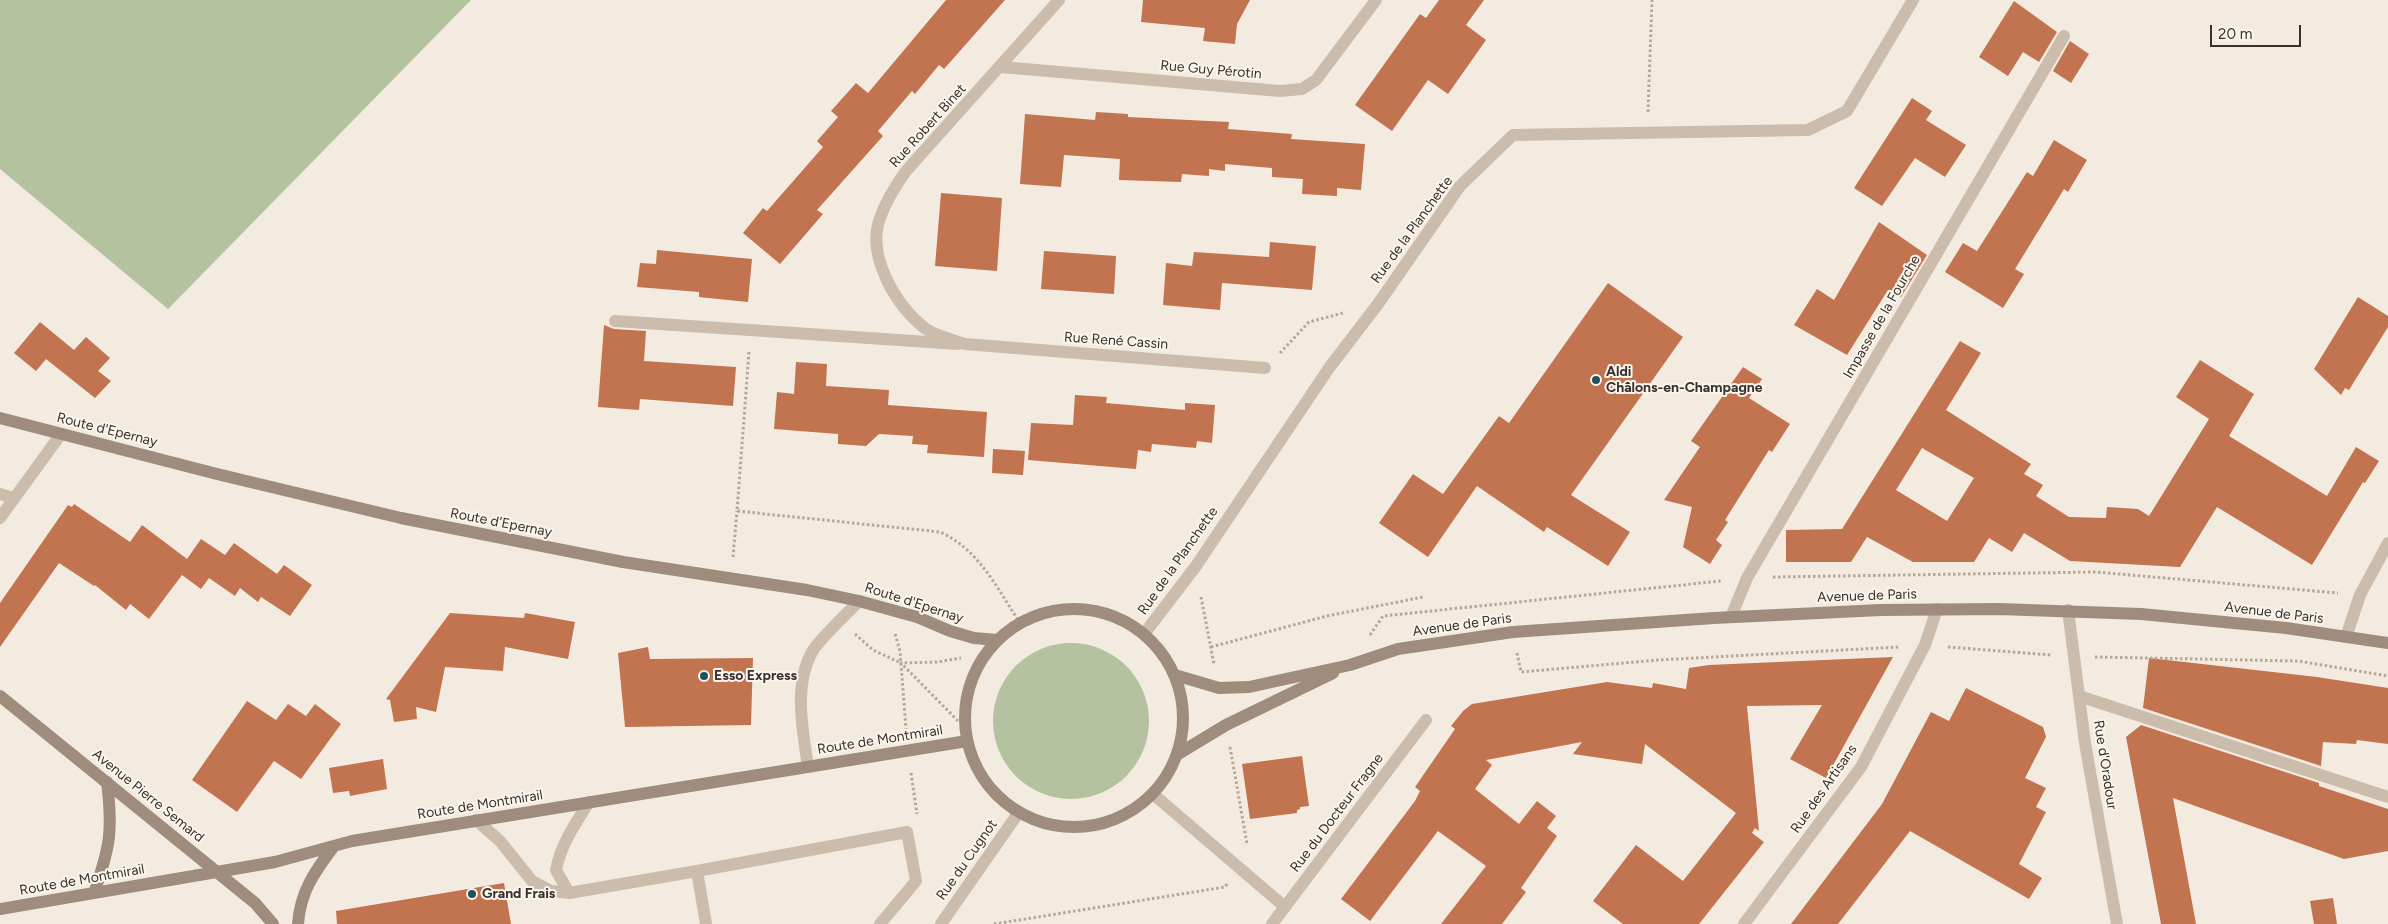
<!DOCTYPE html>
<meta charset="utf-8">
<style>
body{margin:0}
#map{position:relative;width:2388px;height:924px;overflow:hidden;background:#f3ebe0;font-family:Figtree,sans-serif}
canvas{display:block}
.scale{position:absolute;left:2210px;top:25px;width:91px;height:22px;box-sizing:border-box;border:2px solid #39302b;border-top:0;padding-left:6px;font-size:15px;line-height:18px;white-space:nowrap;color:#39302b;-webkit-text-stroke:4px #faf5ed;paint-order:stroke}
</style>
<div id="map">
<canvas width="2388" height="924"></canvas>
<div class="scale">20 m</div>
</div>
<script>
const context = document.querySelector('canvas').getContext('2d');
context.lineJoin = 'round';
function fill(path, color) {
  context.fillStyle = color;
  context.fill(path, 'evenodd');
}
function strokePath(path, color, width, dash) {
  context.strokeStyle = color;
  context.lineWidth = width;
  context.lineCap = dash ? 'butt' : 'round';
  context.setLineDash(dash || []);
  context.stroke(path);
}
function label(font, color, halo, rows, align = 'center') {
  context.font = font + ' Figtree,sans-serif';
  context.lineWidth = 4;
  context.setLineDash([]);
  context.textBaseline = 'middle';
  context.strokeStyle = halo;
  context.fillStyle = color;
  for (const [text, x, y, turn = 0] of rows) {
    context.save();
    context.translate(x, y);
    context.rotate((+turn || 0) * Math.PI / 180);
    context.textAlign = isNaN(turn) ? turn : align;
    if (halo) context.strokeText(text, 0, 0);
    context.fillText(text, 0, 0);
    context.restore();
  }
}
fill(new Path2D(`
 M 0,0 L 471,0 L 168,309 L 0,169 Z
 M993 721a78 78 0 1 1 156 0a78 78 0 1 1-156 0Z`), '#b4c2a0');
fill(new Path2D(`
 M 946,0 L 1005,0 L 944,69 L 939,65 L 915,94 L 912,91 L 878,131 L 883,136 L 817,210 L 823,214 L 780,264 L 743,233 L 763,208 L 767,211 L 823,147 L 817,141 L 838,117 L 831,111 L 856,83 L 868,93 Z
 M 1143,0 L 1250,0 L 1237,24 L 1235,44 L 1203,41 L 1205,28 L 1141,22 Z
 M 1439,0 L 1484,0 L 1466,25 L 1486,40 L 1448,94 L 1428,80 L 1392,131 L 1355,105 L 1420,14 L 1426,18 Z
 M 2014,1 L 2057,32 L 2039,62 L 2023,52 L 2008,76 L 1979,57 Z
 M 2070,41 L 2089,54 L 2071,83 L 2053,71 Z
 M 1912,98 L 1932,111 L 1926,120 L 1966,145 L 1945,177 L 1915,158 L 1882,206 L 1854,188 Z
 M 1096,112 L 1128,114 L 1128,117 L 1229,122 L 1228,129 L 1292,134 L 1291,139 L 1365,144 L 1361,190 L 1337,188 L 1337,196 L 1302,194 L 1303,179 L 1272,177 L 1272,168 L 1225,164 L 1225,171 L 1209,169 L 1209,176 L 1182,174 L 1181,182 L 1119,180 L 1120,159 L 1064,155 L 1061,187 L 1020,184 L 1025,114 L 1095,120 Z
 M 2054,140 L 2087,160 L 2068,192 L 2064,189 L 2015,269 L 2024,274 L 2003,308 L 1945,272 L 1963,243 L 1977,251 L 2027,172 L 2033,176 Z
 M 941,193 L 1002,198 L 997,271 L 935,266 Z
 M 1879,222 L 1927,255 L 1901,297 L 1888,290 L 1847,355 L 1794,325 L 1817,289 L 1834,300 Z
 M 1270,242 L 1316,246 L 1312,290 L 1222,283 L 1220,310 L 1163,305 L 1166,263 L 1192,266 L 1194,252 L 1269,257 Z
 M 657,250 L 752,259 L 748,302 L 699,297 L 699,292 L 637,287 L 640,263 L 656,264 Z
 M 1044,251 L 1116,256 L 1114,294 L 1041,289 Z
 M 1608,283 L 1683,337 L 1571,495 L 1630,532 L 1608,566 L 1547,527 L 1544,532 L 1477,486 L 1428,557 L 1379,523 L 1413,474 L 1443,494 L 1499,416 L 1509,423 Z
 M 2358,297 L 2388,316 L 2388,327 L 2349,390 L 2345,388 L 2341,395 L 2314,369 Z
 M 40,322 L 74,350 L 86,337 L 110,358 L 98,371 L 111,381 L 95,398 L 46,359 L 36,371 L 14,353 Z
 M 604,325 L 614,329 L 646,331 L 644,361 L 736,367 L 733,406 L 640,399 L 639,410 L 598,407 Z
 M 1960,341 L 1981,353 L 1946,410 L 2031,464 L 2024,474 L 2043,485 L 2036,496 L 2069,517 L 2106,518 L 2107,507 L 2138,509 L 2149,516 L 2209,419 L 2176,397 L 2200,360 L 2254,394 L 2229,436 L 2327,496 L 2356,447 L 2379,461 L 2365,483 L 2363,482 L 2312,565 L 2217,507 L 2180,567 L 2070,561 L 2024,533 L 2012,552 L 1989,538 L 1974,562 L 1913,562 L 1867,537 L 1851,562 L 1786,562 L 1786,530 L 1842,529 ZM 1922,448 L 1974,478 L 1947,521 L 1896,490 Z
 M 796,362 L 827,364 L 826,386 L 889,390 L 888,405 L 987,412 L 984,457 L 927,453 L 928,445 L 912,444 L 913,436 L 879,434 L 866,446 L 838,444 L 838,434 L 774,429 L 777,392 L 794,394 Z
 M 1743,367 L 1762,379 L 1749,398 L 1790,424 L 1772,452 L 1769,450 L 1725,520 L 1728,522 L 1716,540 L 1722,545 L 1710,564 L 1683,547 L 1692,507 L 1664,500 L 1700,447 L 1691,441 Z
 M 1075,395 L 1107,397 L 1106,403 L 1185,410 L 1185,403 L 1215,405 L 1212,443 L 1197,441 L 1196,448 L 1152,444 L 1151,452 L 1138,450 L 1136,469 L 1028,460 L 1031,423 L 1073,425 Z
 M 993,449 L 1025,451 L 1023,475 L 992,473 Z
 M 74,504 L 130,542 L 142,525 L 187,559 L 201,539 L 225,555 L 234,543 L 277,574 L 284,565 L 312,585 L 290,616 L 261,597 L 258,602 L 240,588 L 235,596 L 209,578 L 201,589 L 182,575 L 149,619 L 130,604 L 126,610 L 95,585 L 94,586 L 59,563 L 0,647 L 0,603 L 68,505 L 72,507 Z
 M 450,613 L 524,618 L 525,613 L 575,622 L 568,659 L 505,647 L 503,671 L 445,667 L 436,712 L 416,707 L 417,719 L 394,722 L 390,700 L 386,699 Z
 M 648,647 L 650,659 L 753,658 L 751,725 L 625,727 L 618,653 Z
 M 1893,657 L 1826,778 L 1790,759 L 1822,705 L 1747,706 L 1759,831 L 1755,828 L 1752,833 L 1764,842 L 1699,924 L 1623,924 L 1593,901 L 1636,845 L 1683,881 L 1736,813 L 1645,744 L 1642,764 L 1573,754 L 1582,742 L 1486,760 L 1492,765 L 1475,789 L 1519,824 L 1537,801 L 1556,816 L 1547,828 L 1557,836 L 1521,888 L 1526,892 L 1502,924 L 1441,924 L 1486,866 L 1438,831 L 1370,921 L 1341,899 L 1415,801 L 1420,791 L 1415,787 L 1455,729 L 1451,726 L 1463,711 L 1472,704 L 1607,682 L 1652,688 L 1653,683 L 1686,689 L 1689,668 L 1709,665 Z
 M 2149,658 L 2317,677 L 2388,688 L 2388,744 L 2357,740 L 2356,744 L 2323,742 L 2321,766 L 2143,708 Z
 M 1966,688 L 2043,727 L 2046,737 L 2025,778 L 2046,788 L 2036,807 L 2046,812 L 2019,864 L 2042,878 L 2029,899 L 1910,831 L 1838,924 L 1791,924 L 1882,804 L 1931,712 L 1949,721 Z
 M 247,701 L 276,720 L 288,704 L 306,716 L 315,704 L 341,724 L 301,779 L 274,761 L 237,812 L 192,780 Z
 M 2141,725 L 2319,783 L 2319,786 L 2388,809 L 2388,851 L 2344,859 L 2173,798 L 2196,924 L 2161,924 L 2126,737 Z
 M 1302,756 L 1309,806 L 1300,807 L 1300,809 L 1297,810 L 1297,813 L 1250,819 L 1242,764 Z
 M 383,759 L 387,789 L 350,796 L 349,791 L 333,793 L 329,768 Z
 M 504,883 L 511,924 L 337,924 L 336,911 Z
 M 2333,898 L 2337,924 L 2314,924 L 2310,901 Z`), '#c2734f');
strokePath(new Path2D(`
 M 1648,112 L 1652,0
 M 749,352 L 737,511 L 940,532 C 979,549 998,590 1020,623
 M 1280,353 L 1309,322 L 1343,313
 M 733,557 L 737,511
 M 1773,577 L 2096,572 L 2338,593
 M 1201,597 L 1214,664
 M 855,634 L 873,650 L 901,663
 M 895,634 L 900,651 L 906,729
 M 1370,635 L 1383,616 L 1721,581
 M 1211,647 L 1327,616 L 1423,597
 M 1948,647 L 2051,655
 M 1517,653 L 1521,672 L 1658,660 L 1899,647
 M 2095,657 L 2298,661 L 2388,676
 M 958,721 L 901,663 L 937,662 L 961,658
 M 1230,747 L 1247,844
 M 911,773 L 917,814
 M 994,924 L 1225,887 L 1227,884`), '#b7a796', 3, [2.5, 2.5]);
strokePath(new Path2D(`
 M 615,321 L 958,344
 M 0,494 L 13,498
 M 0,518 L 61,434
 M 2079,696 L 2388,797
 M 808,767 C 803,731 793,686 812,652 C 820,638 847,614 859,601
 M 1153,794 L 1285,907
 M 476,820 L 500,841 L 532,881 L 551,891 L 569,893 L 556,870 C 561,844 575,824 589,802
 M 569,893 L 697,871
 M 706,924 L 697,871 L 907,832 L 916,881 L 880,924`), '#cbbcac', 12);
strokePath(new Path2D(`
 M 1059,0 L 906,171 C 896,185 886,201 880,218 C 866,256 896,306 926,329 C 936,336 953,340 965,344 L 1265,368
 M 1001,67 L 1280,91 L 1302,89 L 1316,80 L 1376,0
 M 2068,610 L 2085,743 L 2117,924
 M 1731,617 L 1747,578 L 2064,36
 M 1144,634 L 1196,566 L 1329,368 L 1378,304 L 1460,186 L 1513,135 L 1808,130 L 1847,111 L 1913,0
 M 2346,637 L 2360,595 L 2388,543
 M 941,924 L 1019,812
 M 1272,924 L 1426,720
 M 1744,924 L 1861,767 L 1925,645 L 1937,609`), '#cbbcac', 12);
strokePath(new Path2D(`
 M 0,418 L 217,474 L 401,518 L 623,562 L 807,590 L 859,601 L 917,617 L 950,631 L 974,638 L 998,640
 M965 718a109 109 0 1 1 218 0a109 109 0 1 1-218 0Z
 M 1175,675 L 1219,688 L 1249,687 L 1350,665 L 1398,649 L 1513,632 L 1714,618 L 1881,610 L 1999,609 L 2141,614 L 2286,628 L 2388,643
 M 0,696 L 255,903 L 273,924
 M 1178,754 L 1226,725 L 1333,673
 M 94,893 C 110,847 113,831 107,782
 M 0,909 L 275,862 L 352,841 L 967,741
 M 298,924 C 300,892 315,871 334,846`), '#9f8c7d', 12);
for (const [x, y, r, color] of [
 [1596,380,5,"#21525a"],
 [704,676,5,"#21525a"],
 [472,894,5,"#21525a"]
]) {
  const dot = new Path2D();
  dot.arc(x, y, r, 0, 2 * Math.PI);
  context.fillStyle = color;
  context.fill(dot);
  strokePath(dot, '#faf5ed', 2);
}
label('14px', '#39302b', '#faf5ed', [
 ["Rue Guy Pérotin",1211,70,5],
 ["Rue Robert Binet",928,126,-48],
 ["Rue de la Planchette",1412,230,-54],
 ["Impasse de la Fourche",1882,317,-60],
 ["Rue René Cassin",1116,341,4],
 ["Route d'Epernay",107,430,14],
 ["Route d'Epernay",501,523,11],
 ["Rue de la Planchette",1178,561,-55],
 ["Avenue de Paris",1867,596,-2],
 ["Route d'Epernay",914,603,18],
 ["Avenue de Paris",2274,613,7],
 ["Avenue de Paris",1462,625,-8],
 ["Route de Montmirail",880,740,-9],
 ["Rue d'Oradour",2105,765,81],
 ["Rue des Artisans",1824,789,-55],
 ["Avenue Pierre Semard",148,796,39],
 ["Route de Montmirail",480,805,-9],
 ["Rue du Docteur Fragne",1337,813,-53],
 ["Rue du Cugnot",967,860,-55],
 ["Route de Montmirail",82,880,-10]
]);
label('bold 14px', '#39302b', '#faf5ed', [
 ["Aldi",1606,372],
 ["Châlons-en-Champagne",1606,388],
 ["Esso Express",714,676],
 ["Grand Frais",482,894]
], 'left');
</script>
